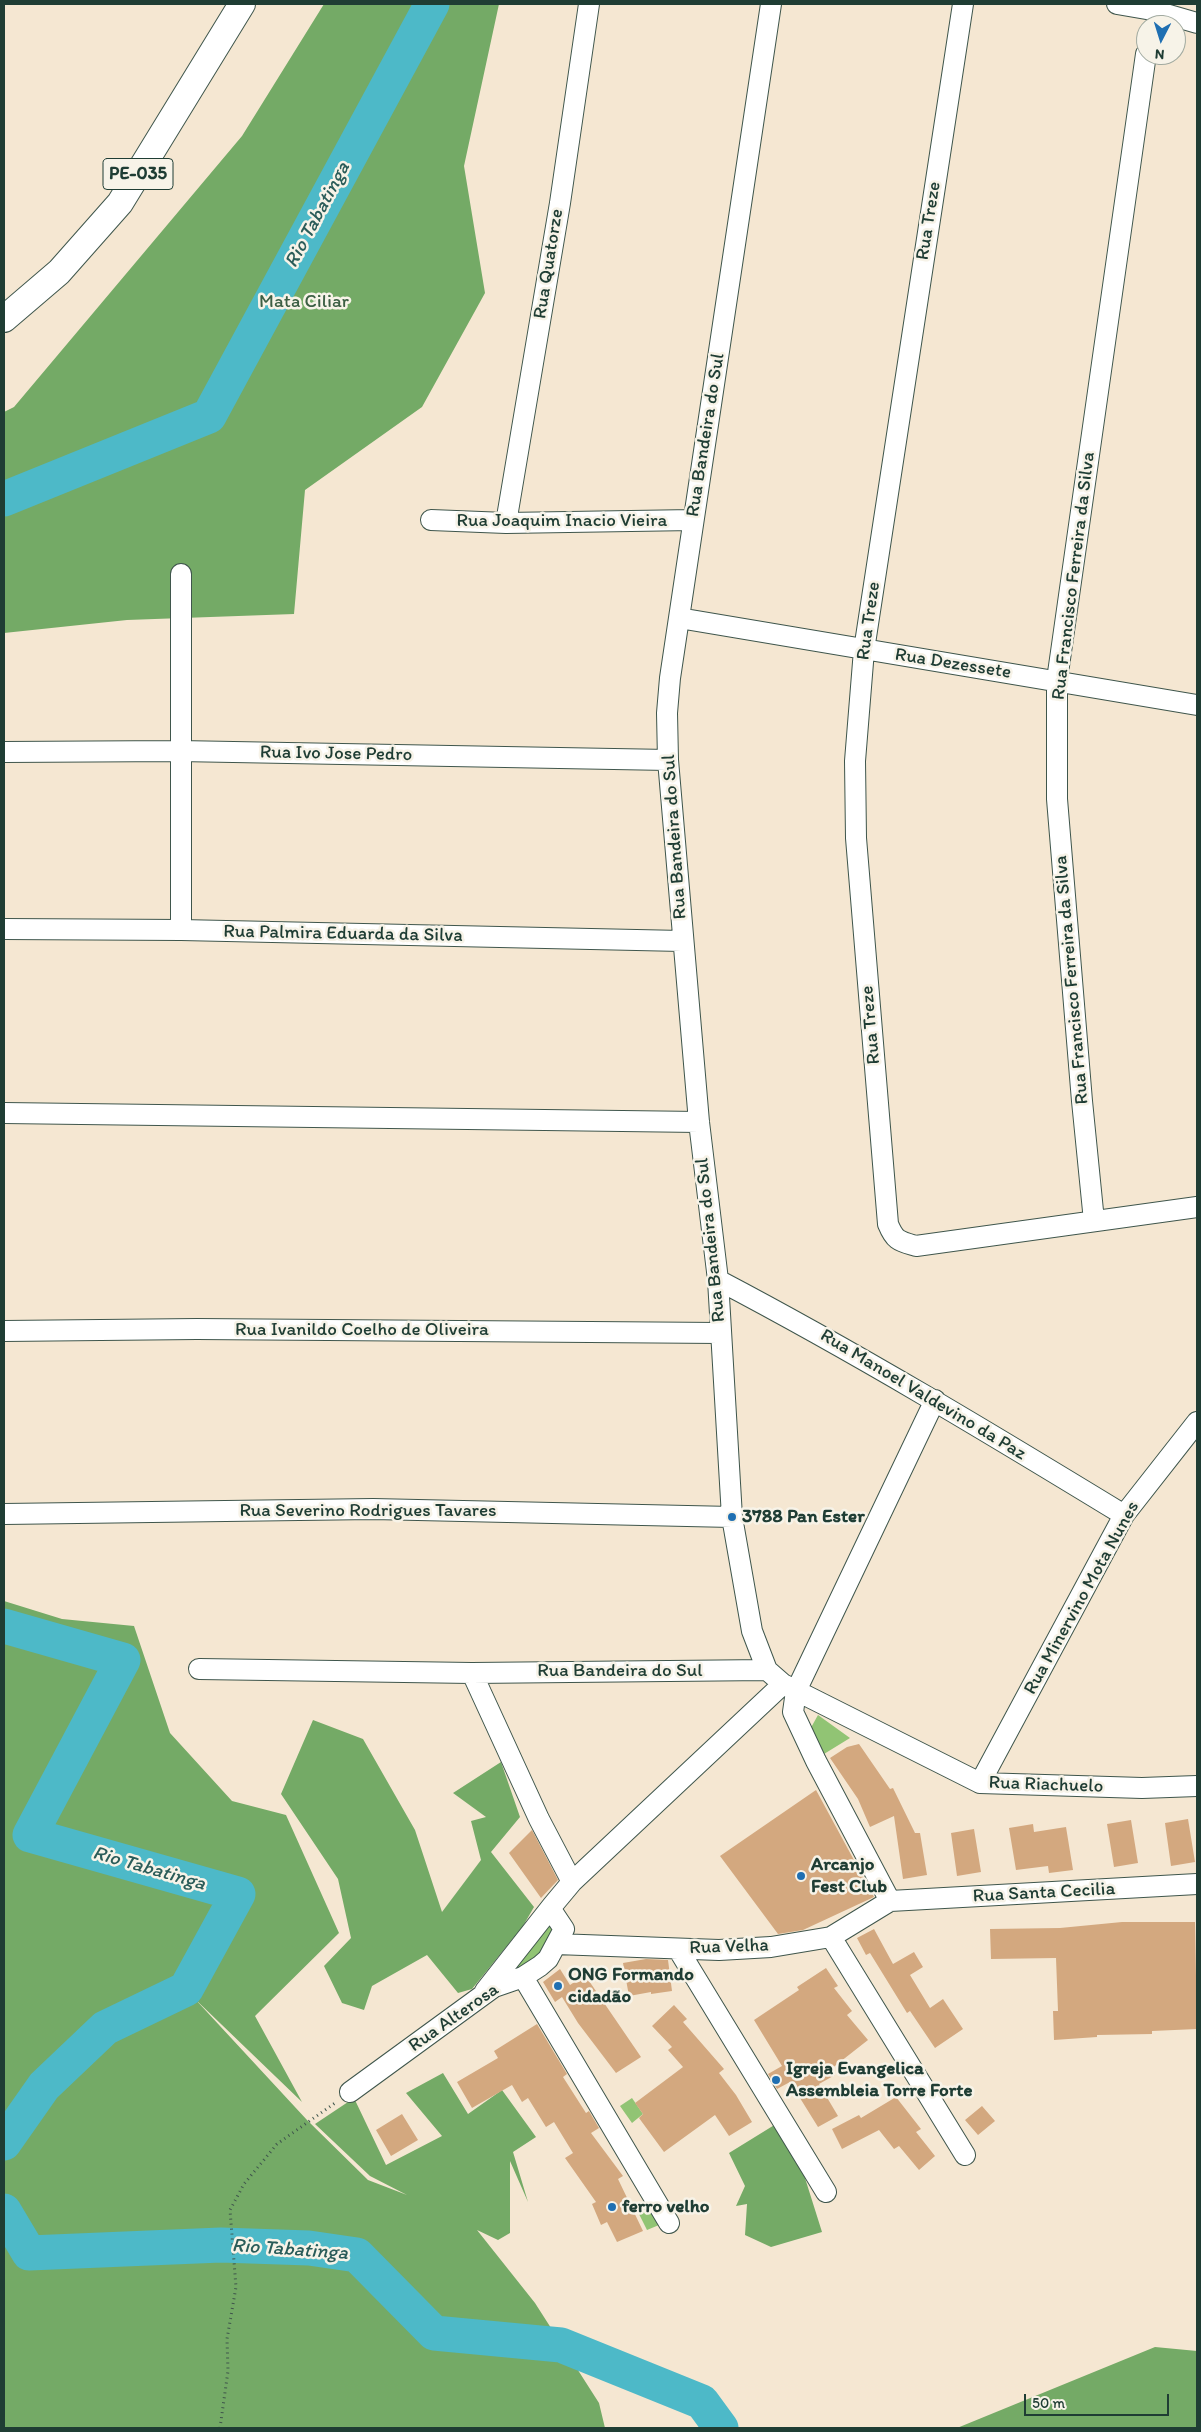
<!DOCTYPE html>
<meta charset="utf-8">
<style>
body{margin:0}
#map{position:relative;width:1201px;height:2432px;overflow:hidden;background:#f5e7d2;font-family:Itim,sans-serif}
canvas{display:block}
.frame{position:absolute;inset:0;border:5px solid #1f3d34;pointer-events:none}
.north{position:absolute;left:1136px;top:15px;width:50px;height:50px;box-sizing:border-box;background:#f7f3e8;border:1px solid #a1aaa0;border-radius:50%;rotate:185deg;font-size:14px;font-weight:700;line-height:20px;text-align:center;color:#1f3d34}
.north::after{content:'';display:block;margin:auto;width:18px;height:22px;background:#1f6fb2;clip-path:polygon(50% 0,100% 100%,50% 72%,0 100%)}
.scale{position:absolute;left:1024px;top:2394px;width:145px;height:22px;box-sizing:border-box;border:2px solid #1f3d34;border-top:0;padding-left:6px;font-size:15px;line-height:18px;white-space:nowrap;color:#1f3d34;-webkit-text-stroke:4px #f7f3e8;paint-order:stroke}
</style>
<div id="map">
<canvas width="1201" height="2432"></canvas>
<div class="frame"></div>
<div class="north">N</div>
<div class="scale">50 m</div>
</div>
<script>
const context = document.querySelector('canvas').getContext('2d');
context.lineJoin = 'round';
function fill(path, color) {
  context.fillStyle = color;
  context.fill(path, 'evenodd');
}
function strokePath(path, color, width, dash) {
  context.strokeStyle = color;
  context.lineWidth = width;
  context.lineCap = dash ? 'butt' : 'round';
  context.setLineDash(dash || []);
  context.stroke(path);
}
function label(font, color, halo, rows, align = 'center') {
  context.font = font + ' Itim,sans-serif';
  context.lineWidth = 5;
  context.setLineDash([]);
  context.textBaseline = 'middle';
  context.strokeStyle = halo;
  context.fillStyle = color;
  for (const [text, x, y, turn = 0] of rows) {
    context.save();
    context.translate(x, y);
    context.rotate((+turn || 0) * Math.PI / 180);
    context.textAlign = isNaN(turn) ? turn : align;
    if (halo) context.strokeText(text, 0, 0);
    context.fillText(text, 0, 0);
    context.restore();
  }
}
fill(new Path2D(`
 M 818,1715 L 850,1738 L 824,1754 L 808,1733 Z
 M 544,1923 L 553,1924 L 556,1934 L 534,1962 L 506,1975 Z
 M 632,2098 L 643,2114 L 632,2123 L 620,2106 Z
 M 645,2202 L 659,2225 L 647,2230 L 635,2206 Z`), '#91c474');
fill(new Path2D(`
 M 324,4 L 499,4 L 464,166 L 485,293 L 422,407 L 305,490 L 294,614 L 127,620 L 4,633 L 4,412 L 14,407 L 242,136 Z
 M 4,1601 L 62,1619 L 134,1626 L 170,1733 L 232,1801 L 286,1815 L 339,1933 L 255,2016 L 302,2102 L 195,1999 L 307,2120 L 368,2180 L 407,2195 L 370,2176 L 315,2124 L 354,2098 L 386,2165 L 442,2136 L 406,2093 L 443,2073 L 468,2114 L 502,2090 L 536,2137 L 513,2152 L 528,2202 L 510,2161 L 510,2233 L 498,2240 L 477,2230 L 535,2303 L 599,2403 L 605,2428 L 4,2428 Z
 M 313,1720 L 363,1739 L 415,1830 L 442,1912 L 481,1860 L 471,1821 L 486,1817 L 453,1793 L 501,1762 L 520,1817 L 491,1852 L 534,1907 L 523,1926 L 472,1989 L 458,1993 L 427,1955 L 372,1986 L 364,2010 L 342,2003 L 324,1966 L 351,1938 L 338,1879 L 281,1794 Z
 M 776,2124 L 799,2159 L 822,2232 L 771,2247 L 745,2235 L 747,2204 L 736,2206 L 745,2186 L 729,2153 Z
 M 1155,2347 L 1197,2351 L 1197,2428 L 957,2428 Z`), '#74aa66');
strokePath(new Path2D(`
 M 4,499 L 209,416 L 432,4
 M 4,1626 L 123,1660 L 30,1835 L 238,1894 L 186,1989 L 105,2028 L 44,2086 L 4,2143
 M 4,2211 L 29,2253 L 221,2245 L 309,2248 L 357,2255 L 434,2333 L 561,2345 L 702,2402 L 721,2428`), '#4db9c8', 35);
fill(new Path2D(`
 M 859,1744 L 890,1789 L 893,1788 L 915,1833 L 920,1833 L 927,1875 L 903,1879 L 894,1816 L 870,1827 L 858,1799 L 830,1758 L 847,1747 Z
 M 816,1790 L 874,1897 L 803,1930 L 778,1934 L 720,1856 Z
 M 1188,1819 L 1195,1862 L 1171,1866 L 1165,1823 Z
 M 1131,1820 L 1138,1863 L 1114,1867 L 1107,1824 Z
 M 1033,1824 L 1034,1832 L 1066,1827 L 1073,1870 L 1049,1873 L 1048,1866 L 1016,1870 L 1009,1828 Z
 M 974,1829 L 981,1872 L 957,1876 L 951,1833 Z
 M 532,1830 L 558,1880 L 541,1898 L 509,1853 Z
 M 1122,1922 L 1195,1922 L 1197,2029 L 1152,2031 L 1152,2034 L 1097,2035 L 1097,2037 L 1054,2040 L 1053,2011 L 1058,2011 L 1056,1958 L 991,1959 L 990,1929 L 1060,1928 Z
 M 874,1929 L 893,1964 L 914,1952 L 923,1967 L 910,1975 L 930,2008 L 943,1999 L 963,2029 L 935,2048 L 910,2011 L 907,2013 L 870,1953 L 866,1955 L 857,1938 Z
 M 646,1959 L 668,1960 L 672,1991 L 651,1994 L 651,1992 L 629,1996 L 623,1963 Z
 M 826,1968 L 838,1986 L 834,1988 L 852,2011 L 847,2015 L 868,2040 L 831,2069 L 835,2075 L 819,2084 L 838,2116 L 818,2127 L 790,2082 L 777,2089 L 768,2074 L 782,2066 L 754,2020 L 799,1990 L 797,1987 Z
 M 560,1969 L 570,1985 L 585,1975 L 641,2057 L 616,2073 L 578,2023 L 562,1997 L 555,2002 L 543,1982 Z
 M 674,2005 L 687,2019 L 683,2022 L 724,2069 L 719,2073 L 736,2095 L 752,2122 L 729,2136 L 715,2115 L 664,2152 L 639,2118 L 643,2114 L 635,2103 L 683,2067 L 668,2050 L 672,2047 L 652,2026 Z
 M 537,2024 L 567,2074 L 563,2077 L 586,2113 L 589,2111 L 599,2128 L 591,2133 L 623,2176 L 618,2179 L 643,2231 L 617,2242 L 607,2222 L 601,2225 L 592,2204 L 596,2202 L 565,2158 L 573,2153 L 554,2122 L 546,2127 L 528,2098 L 522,2102 L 512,2085 L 472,2108 L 457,2082 L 498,2058 L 494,2051 Z
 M 896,2097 L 921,2129 L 916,2132 L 935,2156 L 919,2170 L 899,2146 L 894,2149 L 879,2130 L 842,2149 L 832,2129 L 859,2115 L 861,2118 Z
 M 982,2106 L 995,2121 L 978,2135 L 965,2120 Z
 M 402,2114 L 418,2140 L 391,2156 L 376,2130 Z`), '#d3a87f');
const minor = new Path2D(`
 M 771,4 L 670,678 L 667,713 L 668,760 L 699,1122 L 718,1280 L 732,1517 L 752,1631 L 767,1670 L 783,1684 L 980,1783 L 1142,1788 L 1197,1786
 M 963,4 L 864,650 L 855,761 L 856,838 L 888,1224 C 895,1241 899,1241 916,1246 L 1197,1207
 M 1117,4 L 1152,10 L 1197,23
 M 431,520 L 506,523 L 693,520
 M 506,523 L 560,203 L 589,4
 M 181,574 L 181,930
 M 679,618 L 1197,705
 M 4,752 L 179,751 L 668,760
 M 4,929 L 181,930 L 682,941
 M 4,1113 L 699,1122
 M 1094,1221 L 1082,1101 L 1057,799 L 1057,680 L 1146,54
 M 718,1280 C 857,1353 991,1434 1124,1515
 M 4,1331 L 197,1329 L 720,1333
 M 4,1514 L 373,1509 L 732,1517
 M 199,1669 L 472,1673 L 767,1670
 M 472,1673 L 539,1819 L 572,1882
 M 980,1783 L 1124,1515 L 1197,1422
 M 890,1901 L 816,1761 L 793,1712 L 796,1691 L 935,1400
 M 831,1937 L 965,2155
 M 556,1944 L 719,1950 L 771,1947 L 831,1937 L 890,1901 L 1197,1884
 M 678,1949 L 826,2192
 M 523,1977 L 669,2223
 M 485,1991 L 552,1906
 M 350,2092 L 494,1987 L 523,1977 L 540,1966 L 548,1959 L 564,1929 L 552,1911 L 552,1906 L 572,1882 L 783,1684`);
const major = new Path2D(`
 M 4,319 L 59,272 L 120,203 L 242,4`);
strokePath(minor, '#3f564c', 22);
strokePath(major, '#3f564c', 28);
strokePath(new Path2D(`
 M 220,2428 L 228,2371 L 227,2339 L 236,2287 L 230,2210 L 244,2184 L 277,2144 L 335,2103`), '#3f564c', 3, [1, 4]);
strokePath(minor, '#fff', 20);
strokePath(major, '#fff', 26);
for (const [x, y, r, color] of [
 [732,1517,5,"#1f6fb2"],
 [801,1876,5,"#1f6fb2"],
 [558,1986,5,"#1f6fb2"],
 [776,2080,5,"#1f6fb2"],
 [612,2207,5,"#1f6fb2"]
]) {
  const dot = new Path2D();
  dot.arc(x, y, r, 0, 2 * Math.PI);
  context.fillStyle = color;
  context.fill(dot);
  strokePath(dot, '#f7f3e8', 2);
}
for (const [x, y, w] of [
 [138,174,70]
]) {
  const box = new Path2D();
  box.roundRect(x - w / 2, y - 15.5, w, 31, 4);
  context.fillStyle = '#f7f3e8';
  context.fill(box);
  strokePath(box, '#1f3d34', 1);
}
label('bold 18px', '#1f3d34', null, [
 ["PE-035",138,174]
]);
label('19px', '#1f3d34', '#f7f3e8', [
 ["Rua Treze",929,221,-81],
 ["Rua Quatorze",549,264,-81],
 ["Rua Bandeira do Sul",706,435,-81],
 ["Rua Joaquim Inacio Vieira",562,521],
 ["Rua Francisco Ferreira da Silva",1074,576,-83],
 ["Rua Treze",869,621,-82],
 ["Rua Dezessete",953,664,9],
 ["Rua Ivo Jose Pedro",336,754,1],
 ["Rua Bandeira do Sul",675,837,-94],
 ["Rua Palmira Eduarda da Silva",343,934,1],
 ["Rua Francisco Ferreira da Silva",1072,980,-95],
 ["Rua Treze",871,1025,-95],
 ["Rua Bandeira do Sul",711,1240,-96],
 ["Rua Ivanildo Coelho de Oliveira",362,1330],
 ["Rua Manoel Valdevino da Paz",923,1395,31],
 ["Rua Severino Rodrigues Tavares",368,1511],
 ["Rua Minervino Mota Nunes",1082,1598,-61],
 ["Rua Bandeira do Sul",620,1671],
 ["Rua Riachuelo",1046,1785,2],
 ["Rua Santa Cecilia",1044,1893,-3],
 ["Rua Velha",729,1947,-2],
 ["Rua Alterosa",454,2018,-35]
]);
label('19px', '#3c5f44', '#f7f3e8', [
 ["Mata Ciliar",304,302]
]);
label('bold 19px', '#1f3d34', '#f7f3e8', [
 ["3788 Pan Ester",742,1517],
 ["Arcanjo",811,1865],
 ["Fest Club",811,1887],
 ["ONG Formando",568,1975],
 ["cidadão",568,1997],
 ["Igreja Evangelica",786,2069],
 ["Assembleia Torre Forte",786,2091],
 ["ferro velho",622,2207]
], 'left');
label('italic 20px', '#2a5c59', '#f7f3e8', [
 ["Rio Tabatinga",318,215,-62],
 ["Rio Tabatinga",149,1869,16],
 ["Rio Tabatinga",290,2250,4]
]);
</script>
